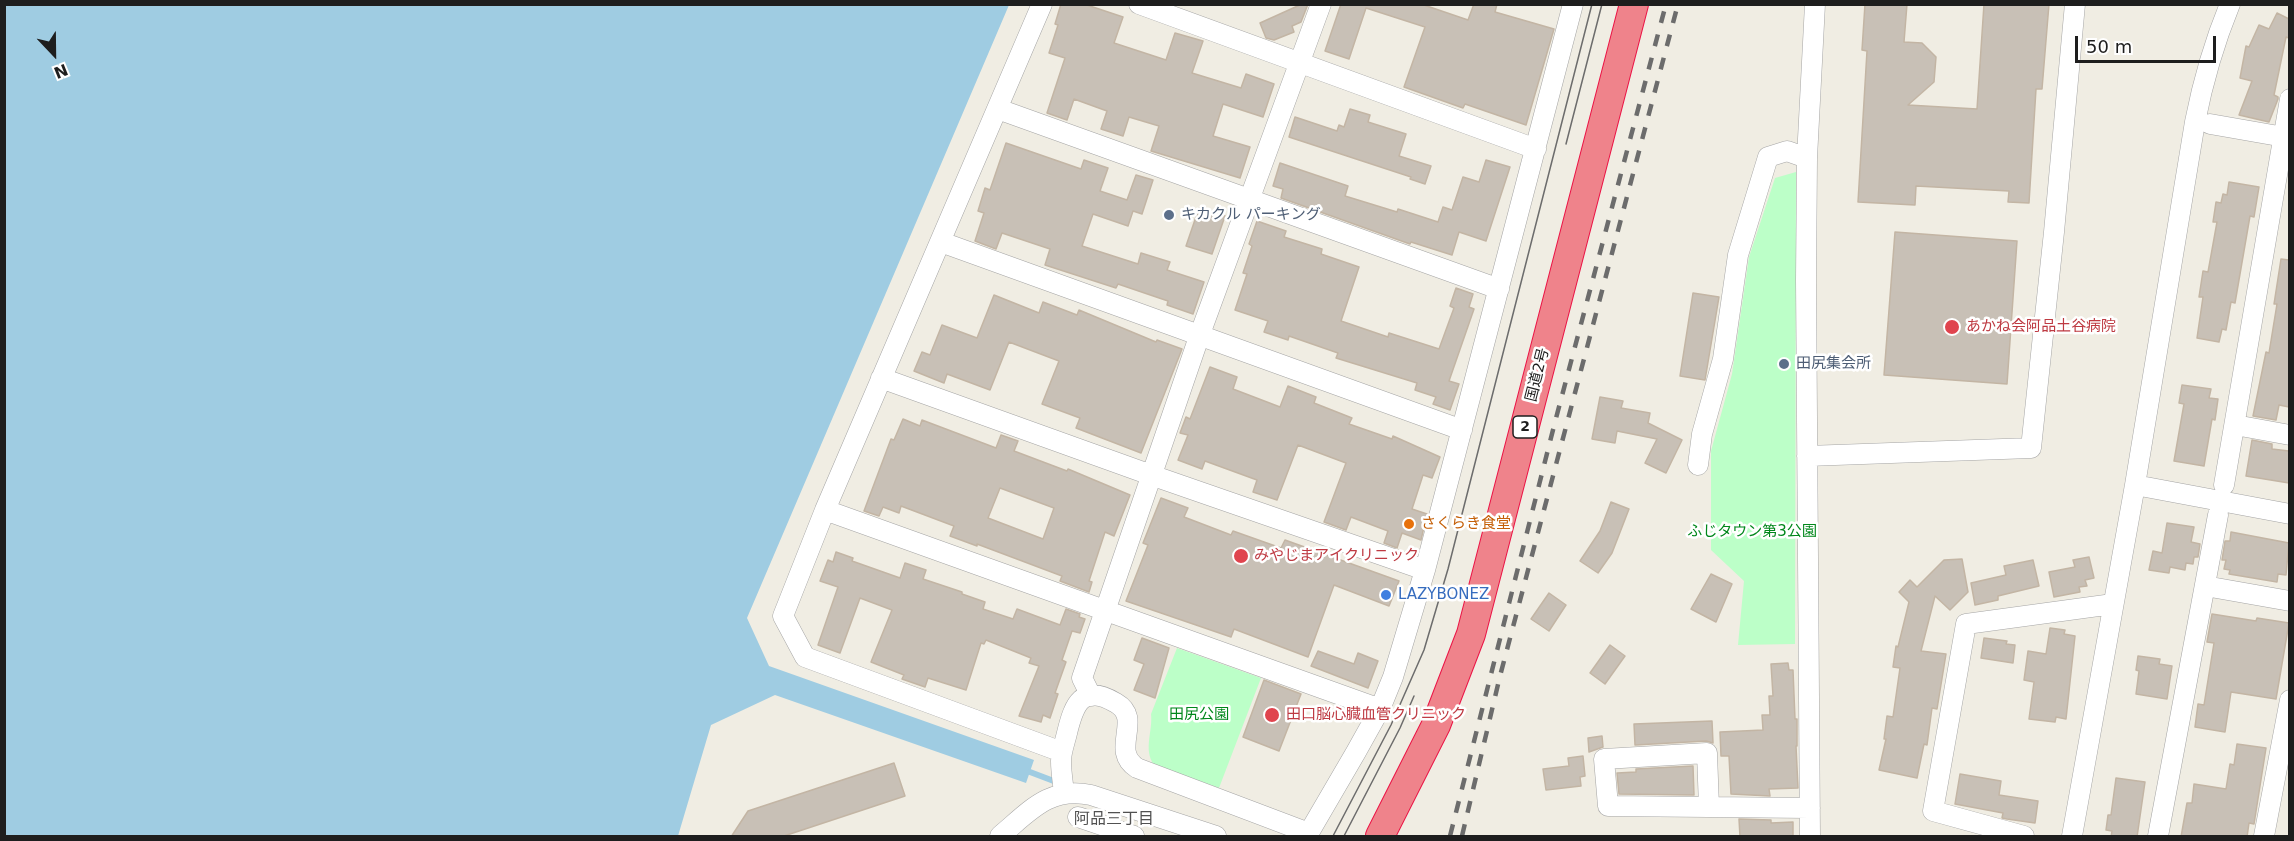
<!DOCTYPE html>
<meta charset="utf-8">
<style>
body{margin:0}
#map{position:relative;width:2294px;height:841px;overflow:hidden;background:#f0ede3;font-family:"DejaVu Sans",sans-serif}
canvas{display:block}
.frame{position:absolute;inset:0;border:6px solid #1e1e1e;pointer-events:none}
.north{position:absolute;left:24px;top:24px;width:60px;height:60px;-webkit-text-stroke:4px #fff;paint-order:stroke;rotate:158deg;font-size:16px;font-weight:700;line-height:24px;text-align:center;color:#1e1e1e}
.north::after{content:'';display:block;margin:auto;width:21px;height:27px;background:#1e1e1e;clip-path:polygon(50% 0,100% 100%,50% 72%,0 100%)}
.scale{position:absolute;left:2075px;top:36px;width:141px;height:27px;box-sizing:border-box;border:3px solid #1e1e1e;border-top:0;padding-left:8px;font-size:18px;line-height:21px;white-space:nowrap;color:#1e1e1e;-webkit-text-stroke:4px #fff;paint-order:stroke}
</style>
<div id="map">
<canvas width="2294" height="841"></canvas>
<div class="frame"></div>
<div class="north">N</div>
<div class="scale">50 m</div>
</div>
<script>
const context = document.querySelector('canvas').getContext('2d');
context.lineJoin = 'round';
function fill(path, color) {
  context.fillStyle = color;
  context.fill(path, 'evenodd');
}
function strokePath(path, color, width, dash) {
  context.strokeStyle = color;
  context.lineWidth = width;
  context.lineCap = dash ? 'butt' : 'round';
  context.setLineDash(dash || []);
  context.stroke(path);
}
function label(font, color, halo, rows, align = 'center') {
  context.font = font + ' "DejaVu Sans","Noto Sans JP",sans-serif';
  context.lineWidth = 5;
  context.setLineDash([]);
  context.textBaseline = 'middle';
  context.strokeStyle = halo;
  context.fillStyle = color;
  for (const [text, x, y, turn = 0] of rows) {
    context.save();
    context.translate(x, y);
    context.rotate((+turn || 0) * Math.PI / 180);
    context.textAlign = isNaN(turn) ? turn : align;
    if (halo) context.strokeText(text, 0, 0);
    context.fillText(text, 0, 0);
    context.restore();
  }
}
fill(new Path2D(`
 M 1796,172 L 1795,644 L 1738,645 L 1744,581 L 1711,550 L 1711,451 L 1732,374 L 1749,257 L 1775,178 Z
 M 1177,648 L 1261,678 L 1219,788 L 1154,765 C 1143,749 1153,732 1151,714 Z`), '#bcffc8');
fill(new Path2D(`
 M 5,4 L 1009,5 L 747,618 L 769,666 L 1034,760 L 1026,783 L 775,695 L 711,725 L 678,836 L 5,836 Z`), '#9fcce2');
strokePath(new Path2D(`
 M 1030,772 L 1059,783`), '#9fcce2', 6);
const building = new Path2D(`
 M 1061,4 L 1084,4 L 1123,17 L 1114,43 L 1166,60 L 1175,33 L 1203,41 L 1192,73 L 1241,88 L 1246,74 L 1274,84 L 1263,117 L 1223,104 L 1213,136 L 1250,147 L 1240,178 L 1151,151 L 1159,126 L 1129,117 L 1123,136 L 1101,129 L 1107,111 L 1074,99 L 1067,120 L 1047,113 L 1065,58 L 1049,53 L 1058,25 L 1055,24 Z
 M 1302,4 L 1308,4 L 1301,22 L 1292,26 L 1294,32 L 1274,40 L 1266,38 L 1260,23 Z
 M 1341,4 L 1421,4 L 1468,20 L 1474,4 L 1497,4 L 1495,12 L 1554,29 L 1526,125 L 1465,104 L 1463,108 L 1404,87 L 1425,27 L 1366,8 L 1349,59 L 1325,51 Z
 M 1865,4 L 1907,4 L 1904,42 L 1922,43 L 1936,57 L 1934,82 L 1908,105 L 1977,109 L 1984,4 L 2049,4 L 2042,89 L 2036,89 L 2029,203 L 2008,202 L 2009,191 L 1916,186 L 1915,205 L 1858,202 L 1867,51 L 1862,50 Z
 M 2277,13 L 2289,19 L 2289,38 L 2286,37 L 2274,95 L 2278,97 L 2278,99 L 2269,122 L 2239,115 L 2252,81 L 2240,78 L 2246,46 L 2249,47 L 2259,25 L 2269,29 Z
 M 1350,109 L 1370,115 L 1368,122 L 1406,134 L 1399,156 L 1431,166 L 1425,184 L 1410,179 L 1411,177 L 1289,137 L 1295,117 L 1337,131 L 1339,125 L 1344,127 Z
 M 1006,143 L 1081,169 L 1084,160 L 1108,168 L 1100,191 L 1127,200 L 1136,175 L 1153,180 L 1142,214 L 1133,211 L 1128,226 L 1093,214 L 1082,246 L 1138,264 L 1141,253 L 1170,262 L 1167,270 L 1204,282 L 1193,314 L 1167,305 L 1168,301 L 1118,284 L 1116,288 L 1045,265 L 1050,249 L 1002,233 L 996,249 L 975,241 L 984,213 L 978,211 L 985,188 L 990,190 Z
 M 1486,160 L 1510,167 L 1486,241 L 1459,232 L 1452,255 L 1411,242 L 1410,244 L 1281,198 L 1283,189 L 1273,186 L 1280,163 L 1348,186 L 1345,196 L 1397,212 L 1398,209 L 1438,222 L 1443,207 L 1452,210 L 1463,177 L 1479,182 Z
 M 2229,182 L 2259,187 L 2254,217 L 2250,216 L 2235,303 L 2231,302 L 2226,330 L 2222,329 L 2219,342 L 2197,338 L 2203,297 L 2199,297 L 2203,271 L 2208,272 L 2217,222 L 2213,222 L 2216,202 L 2221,203 L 2223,194 L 2227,195 Z
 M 1199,208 L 1225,216 L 1212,254 L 1186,246 Z
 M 1257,221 L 1286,231 L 1284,237 L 1322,249 L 1321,254 L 1359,267 L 1341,321 L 1388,337 L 1389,333 L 1439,349 L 1454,308 L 1450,306 L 1456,288 L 1473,294 L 1469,307 L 1474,309 L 1449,381 L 1459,384 L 1450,410 L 1433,404 L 1436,397 L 1415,390 L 1417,383 L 1336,358 L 1338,353 L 1289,336 L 1288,340 L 1264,332 L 1268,321 L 1235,310 L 1247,274 L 1243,273 L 1252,246 L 1249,244 Z
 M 1895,232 L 2017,241 L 2007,384 L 1884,375 Z
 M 2281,259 L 2289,260 L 2289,407 L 2279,405 L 2276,420 L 2253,416 L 2266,352 L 2269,353 L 2277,304 L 2274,304 Z
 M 1693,293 L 1719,297 L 1705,380 L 1680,376 Z
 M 994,295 L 1039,313 L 1043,302 L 1077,315 L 1079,310 L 1156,342 L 1157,340 L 1182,349 L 1141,453 L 1076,428 L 1080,418 L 1042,404 L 1059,361 L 1009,342 L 990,390 L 947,374 L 944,383 L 914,371 L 922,352 L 930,355 L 942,325 L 977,338 Z
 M 1210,367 L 1237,377 L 1233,389 L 1280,407 L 1288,386 L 1316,397 L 1314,403 L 1352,418 L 1349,424 L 1392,439 L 1393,436 L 1440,457 L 1432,478 L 1423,475 L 1412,509 L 1427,514 L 1421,540 L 1402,533 L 1397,548 L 1384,543 L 1388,531 L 1351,517 L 1346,530 L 1324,522 L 1346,463 L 1298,445 L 1277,500 L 1253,492 L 1257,480 L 1205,461 L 1202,469 L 1178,460 L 1188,435 L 1180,433 L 1186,417 L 1190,419 Z
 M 2182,385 L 2211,389 L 2209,398 L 2218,399 L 2215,420 L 2212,419 L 2204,466 L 2174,461 L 2184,404 L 2179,403 Z
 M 1600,397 L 1623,401 L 1621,408 L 1650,413 L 1648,423 L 1682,440 L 1666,473 L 1645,463 L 1657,439 L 1617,431 L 1615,443 L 1592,439 Z
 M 903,419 L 920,426 L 922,420 L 996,448 L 1001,435 L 1018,441 L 1014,451 L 1067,471 L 1068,469 L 1130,495 L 1114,536 L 1105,532 L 1089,581 L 1092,582 L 1089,592 L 1060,581 L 1062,576 L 977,544 L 977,546 L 950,536 L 954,526 L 901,506 L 899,513 L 883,507 L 879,516 L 864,511 L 891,439 L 894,440 ZM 1000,488 L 1054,508 L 1043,539 L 988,518 Z
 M 2252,440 L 2272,444 L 2272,449 L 2289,451 L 2289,483 L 2246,476 Z
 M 1161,498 L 1188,508 L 1184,517 L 1231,535 L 1233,531 L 1281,548 L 1285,540 L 1399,581 L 1389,606 L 1334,585 L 1308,657 L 1234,629 L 1231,637 L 1126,601 L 1148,545 L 1143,543 Z
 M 1611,502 L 1629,509 L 1612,553 L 1598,573 L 1580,561 L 1600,531 Z
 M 2167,523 L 2194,527 L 2191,542 L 2200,544 L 2198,557 L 2194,557 L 2193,564 L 2186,563 L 2185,570 L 2170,567 L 2169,573 L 2149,570 L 2153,551 L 2162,553 Z
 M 2231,532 L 2289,543 L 2286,575 L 2278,574 L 2277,582 L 2229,574 L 2230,570 L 2224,569 L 2226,560 L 2222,560 L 2225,541 L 2230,541 Z
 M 836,552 L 853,558 L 852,561 L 900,578 L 905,563 L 926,570 L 923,579 L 962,592 L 962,594 L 985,602 L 983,609 L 1013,619 L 1017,609 L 1060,625 L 1066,609 L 1080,614 L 1079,617 L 1085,619 L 1080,633 L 1072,631 L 1062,660 L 1066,662 L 1055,693 L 1058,694 L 1050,718 L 1043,715 L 1041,722 L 1019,716 L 1039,666 L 1029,663 L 1031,658 L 986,640 L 984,644 L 981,643 L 966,690 L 928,678 L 925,687 L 902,679 L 904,675 L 871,662 L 892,610 L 860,598 L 840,653 L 818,645 L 838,587 L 820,581 L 828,560 L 833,562 Z
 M 2089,557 L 2094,578 L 2085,580 L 2087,586 L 2079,587 L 2080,592 L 2054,597 L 2049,572 L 2075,567 L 2073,560 Z
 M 1962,559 L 1968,592 L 1950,610 L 1935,596 L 1921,651 L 1946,654 L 1937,709 L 1932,708 L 1927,745 L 1924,744 L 1917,778 L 1879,770 L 1886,739 L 1884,739 L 1887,716 L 1893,717 L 1900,668 L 1893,667 L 1896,646 L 1898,647 L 1909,602 L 1899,592 L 1910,580 L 1917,587 L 1944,560 Z
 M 2033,560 L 2039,586 L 1998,596 L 1998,600 L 1975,605 L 1971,583 L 2006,575 L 2004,566 Z
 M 1711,574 L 1732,584 L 1716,622 L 1691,609 Z
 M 1549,593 L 1566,605 L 1549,631 L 1531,619 Z
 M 2212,614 L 2256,621 L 2257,618 L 2289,623 L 2276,699 L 2231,692 L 2225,732 L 2195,727 L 2198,704 L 2204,705 L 2214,643 L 2207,642 Z
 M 2050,628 L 2065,630 L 2064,634 L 2075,636 L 2066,719 L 2056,717 L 2055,722 L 2029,719 L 2034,682 L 2024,680 L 2028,651 L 2046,654 Z
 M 1142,638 L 1169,648 L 1155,698 L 1134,690 L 1144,664 L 1134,660 Z
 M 1984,638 L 2007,641 L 2006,644 L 2015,645 L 2013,663 L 1981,658 Z
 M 1610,645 L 1625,656 L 1605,684 L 1590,673 Z
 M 1318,651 L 1354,664 L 1358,653 L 1378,661 L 1368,688 L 1311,666 Z
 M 2138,656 L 2160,659 L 2159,664 L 2172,666 L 2167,699 L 2136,694 L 2139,671 L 2136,670 Z
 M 1788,663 L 1789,670 L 1793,670 L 1795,719 L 1797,719 L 1797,746 L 1796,746 L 1798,788 L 1769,789 L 1770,796 L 1731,794 L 1729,756 L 1721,756 L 1720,732 L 1763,730 L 1762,715 L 1770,715 L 1769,696 L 1773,696 L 1771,664 Z
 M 1264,680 L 1301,694 L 1279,751 L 1243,737 Z
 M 1712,721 L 1713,743 L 1706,741 L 1635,745 L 1634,724 Z
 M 1602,736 L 1603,747 L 1589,752 L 1588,738 Z
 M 2237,744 L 2266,748 L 2254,824 L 2249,823 L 2247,837 L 2181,837 L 2187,803 L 2192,803 L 2194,784 L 2226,789 L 2230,764 L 2234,765 Z
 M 1583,756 L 1585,776 L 1580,777 L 1581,786 L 1546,790 L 1543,769 L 1569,766 L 1568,758 Z
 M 894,763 L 905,796 L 781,837 L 731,837 L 748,811 Z
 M 1693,766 L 1694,795 L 1619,794 L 1617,773 L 1636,772 L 1636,769 Z
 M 1960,774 L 2001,781 L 1999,795 L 2038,801 L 2035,823 L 2007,819 L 2002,818 L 2003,813 L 1955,804 Z
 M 2116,778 L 2145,782 L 2137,837 L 2111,837 L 2112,831 L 2106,830 L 2108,815 L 2111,815 Z
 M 1739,819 L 1771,820 L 1771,823 L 1793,822 L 1793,837 L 1740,837 Z`);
fill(building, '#c8c0b6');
strokePath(building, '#c3b5a4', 1.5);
const minor = new Path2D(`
 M 1042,4 L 825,510 L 783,616 L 805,657 L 1062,752
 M 1139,4 L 1536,149
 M 998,109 L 1499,289
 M 2210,124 L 2290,138
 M 941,242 L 1462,430
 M 881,378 L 1151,475 L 1425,570
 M 2235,425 L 2290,435
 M 1807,456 L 2031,448 L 2054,232 L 2075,4
 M 1698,465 L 1702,434 L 1723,359 L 1738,255 L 1768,157 L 1787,151 L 1807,158
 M 2135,485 L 2290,514
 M 2224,485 L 2290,99
 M 825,510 L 1380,709
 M 2205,586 L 2290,601
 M 1091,696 L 1082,678 L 1200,334 L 1321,4
 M 1064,793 C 1063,783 1061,772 1061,761 C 1061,752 1065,742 1067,733 C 1074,704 1082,683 1116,703 C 1144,719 1109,750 1137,768 L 1309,833
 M 1709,807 L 1707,753 L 1604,759 L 1608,806 L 1810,808
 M 1078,817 L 1134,836
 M 1000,836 C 1029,812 1049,786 1091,795 L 1216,836
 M 1307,836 L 1356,752 L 1380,709 L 1393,677 L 1425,570 L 1573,4
 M 1810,836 L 1806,280 L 1807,158 L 1815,4
 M 2024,836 L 1933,811 L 1966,624 L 2113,604
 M 2072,836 L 2135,485 L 2195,122 C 2203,81 2214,43 2230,4
 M 2158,836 L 2218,515
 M 2264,836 L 2290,700`);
const highway = new Path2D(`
 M 1380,836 L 1436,725 L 1471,634 L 1634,4`);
strokePath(minor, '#a5a5a5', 21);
strokePath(highway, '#eb1345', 30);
strokePath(minor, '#fff', 20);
strokePath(highway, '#ef838b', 28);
strokePath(new Path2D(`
 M 1566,144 L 1602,4
 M 1333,836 L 1391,725 L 1424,650 L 1448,569 L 1592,4
 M 1344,836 L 1400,728 L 1414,696`), '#6c6c6c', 1.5);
strokePath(new Path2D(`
 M 1450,836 L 1555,422 L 1666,4
 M 1462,836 L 1500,676 L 1678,4`), '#6c6c6c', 4.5, [12, 12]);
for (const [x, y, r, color] of [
 [1169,215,6,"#5c6f8a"],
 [1952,327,8,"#e0444e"],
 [1784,364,6,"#5c6f8a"],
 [1409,524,6,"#e8710a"],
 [1241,556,8,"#e0444e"],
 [1386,595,6,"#3f7fe0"],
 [1272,715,8,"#e0444e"]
]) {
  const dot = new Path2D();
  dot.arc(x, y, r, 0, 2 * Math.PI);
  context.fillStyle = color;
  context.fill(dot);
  strokePath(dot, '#fff', 2);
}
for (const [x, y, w] of [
 [1525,427,24]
]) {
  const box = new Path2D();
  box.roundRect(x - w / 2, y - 11, w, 22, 4.5);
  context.fillStyle = '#fff';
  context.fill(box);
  strokePath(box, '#1e1e1e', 1.5);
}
label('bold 14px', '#1e1e1e', null, [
 ["2",1525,427]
]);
label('15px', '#4e5e75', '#fff', [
 ["キカクル パーキング",1181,215],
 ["田尻集会所",1796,364]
], 'left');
label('15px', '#be3a42', '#fff', [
 ["あかね会阿品土谷病院",1966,327],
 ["みやじまアイクリニック",1254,556],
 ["田口脳心臓血管クリニック",1286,715]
], 'left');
label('15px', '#1e1e1e', '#fff', [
 ["国道2号",1538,375,-76]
]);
label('15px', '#c56008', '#fff', [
 ["さくらき食堂",1421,524]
], 'left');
label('15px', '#01871b', '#fff', [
 ["ふじタウン第3公園",1752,532],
 ["田尻公園",1199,715]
]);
label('15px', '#366cbe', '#fff', [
 ["LAZYBONEZ",1398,595]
], 'left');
label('16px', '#515151', '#fff', [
 ["阿品三丁目",1114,820]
]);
</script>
